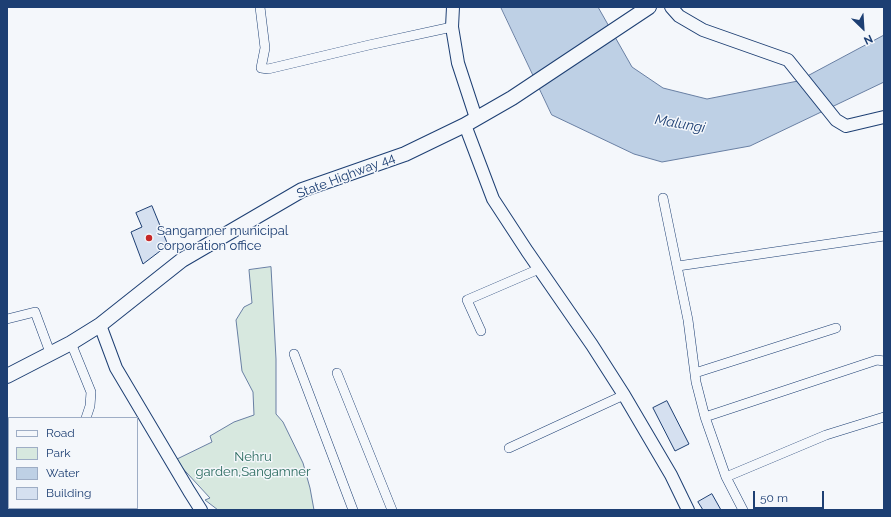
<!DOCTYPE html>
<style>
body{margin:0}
#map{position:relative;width:891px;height:517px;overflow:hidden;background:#f4f7fb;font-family:Raleway,sans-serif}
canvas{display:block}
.frame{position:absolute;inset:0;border:8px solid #1d3f73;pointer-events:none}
.legend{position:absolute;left:8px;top:417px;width:130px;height:92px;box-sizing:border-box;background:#f4f7fb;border:1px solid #9eadc5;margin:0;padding:5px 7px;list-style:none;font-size:12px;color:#1d3f73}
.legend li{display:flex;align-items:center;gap:8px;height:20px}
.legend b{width:20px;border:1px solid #9eadc5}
.north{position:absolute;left:843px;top:8px;width:40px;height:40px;-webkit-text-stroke:3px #f4f7fb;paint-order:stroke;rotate:155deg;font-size:11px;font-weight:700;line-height:16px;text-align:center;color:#1d3f73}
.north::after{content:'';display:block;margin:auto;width:14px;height:18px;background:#1d3f73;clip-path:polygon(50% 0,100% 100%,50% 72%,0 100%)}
.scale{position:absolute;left:753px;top:491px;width:71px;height:18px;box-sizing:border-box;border:2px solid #1d3f73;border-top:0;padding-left:5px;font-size:12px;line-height:14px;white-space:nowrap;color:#1d3f73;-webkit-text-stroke:3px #f4f7fb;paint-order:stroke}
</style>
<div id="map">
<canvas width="891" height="517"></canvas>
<div class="frame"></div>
<ul class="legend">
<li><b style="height:5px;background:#f4f7fb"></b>Road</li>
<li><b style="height:11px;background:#d7e8df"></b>Park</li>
<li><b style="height:11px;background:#bed0e5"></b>Water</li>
<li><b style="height:11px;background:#d5e0f0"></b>Building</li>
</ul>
<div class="north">N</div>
<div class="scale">50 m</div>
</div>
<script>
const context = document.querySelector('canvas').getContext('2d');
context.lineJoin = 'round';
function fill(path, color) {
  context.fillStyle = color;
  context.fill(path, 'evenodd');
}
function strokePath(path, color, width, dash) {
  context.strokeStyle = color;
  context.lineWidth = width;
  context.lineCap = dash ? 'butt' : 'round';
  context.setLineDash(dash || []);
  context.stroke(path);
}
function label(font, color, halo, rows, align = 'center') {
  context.font = font + ' Raleway,sans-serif';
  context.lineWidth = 3;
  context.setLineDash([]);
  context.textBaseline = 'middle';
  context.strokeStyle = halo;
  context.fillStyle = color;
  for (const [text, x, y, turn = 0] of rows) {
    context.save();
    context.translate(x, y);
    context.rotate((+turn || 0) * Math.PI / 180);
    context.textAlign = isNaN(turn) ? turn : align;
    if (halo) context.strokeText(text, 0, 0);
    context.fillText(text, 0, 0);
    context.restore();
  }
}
const green = new Path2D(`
 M 271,267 L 276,359 L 276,414 L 283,422 L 303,463 L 310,488 L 314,510 L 218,510 L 205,500 L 210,498 L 175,460 L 212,442 L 210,436 L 234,422 L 254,415 L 253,392 L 242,371 L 236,320 L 244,307 L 252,303 L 249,270 Z`);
fill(green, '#d7e8df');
strokePath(green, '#687fa3', 1);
const water = new Path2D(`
 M 501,7 L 598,7 L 632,67 L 663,88 L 707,99 L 798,81 L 884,35 L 884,82 L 750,146 L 662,162 L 634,154 L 552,115 Z`);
fill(water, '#bed0e5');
strokePath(water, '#687fa3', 1);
const building = new Path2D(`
 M 152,206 L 168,245 L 143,264 L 131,232 L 142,227 L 136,213 Z
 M 667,401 L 689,444 L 675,451 L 653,408 Z
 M 712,494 L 721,510 L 703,510 L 698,502 Z`);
fill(building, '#d5e0f0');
strokePath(building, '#1d3f73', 1);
const street = new Path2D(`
 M 260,7 L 265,48 L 261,68 L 268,69 L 369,45 L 452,27
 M 663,198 L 688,320 L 696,382 L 705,417 L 726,477 L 743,510
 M 678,266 L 884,236
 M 7,319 L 35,312 L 51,355
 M 481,331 L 467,300 L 539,269
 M 71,343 L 91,392 L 90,406 L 86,418
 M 294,354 L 353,510
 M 337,373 L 392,510
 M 695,373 L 836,328
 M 705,417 L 877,360 L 884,361
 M 509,448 L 624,395
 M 726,477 L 826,435 L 884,417
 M 7,485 L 9,484
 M 7,498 L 9,498
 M 41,508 L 47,510
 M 92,508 L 93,510`);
const secondary = new Path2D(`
 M 453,7 L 452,27 L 458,63 L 476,118
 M 671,7 L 679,16 L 703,30 L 788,60 L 836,120 L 846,126 L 884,117
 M 465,125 L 493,199 L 527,251 L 592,345 L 624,395 L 671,475 L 688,510
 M 100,325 L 116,368 L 189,491 L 201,510`);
const primary = new Path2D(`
 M 7,376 L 71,343 L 100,325 L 182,260 L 302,190 L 405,154 L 465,125 L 512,98 L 649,7`);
strokePath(street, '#1d3f73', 10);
strokePath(secondary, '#1d3f73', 14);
strokePath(primary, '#1d3f73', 16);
strokePath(street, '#f4f7fb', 9);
strokePath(secondary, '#f4f7fb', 12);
strokePath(primary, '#f4f7fb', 14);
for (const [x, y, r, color] of [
 [149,238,4,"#c62828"]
]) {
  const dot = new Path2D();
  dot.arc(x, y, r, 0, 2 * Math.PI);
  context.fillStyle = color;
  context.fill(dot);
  strokePath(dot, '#f4f7fb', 1.5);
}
label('13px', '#1d3f73', '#f4f7fb', [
 ["State Highway 44",346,176,-21]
]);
label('13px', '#1d3f73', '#f4f7fb', [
 ["Sangamner municipal",157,231],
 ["corporation office",157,246]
], 'left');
label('13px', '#2c6c60', '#f4f7fb', [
 ["Nehru",253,457],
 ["garden,Sangamner",253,472]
]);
label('italic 14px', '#1d3f73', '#f4f7fb', [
 ["Malungi",680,124,10]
]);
</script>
